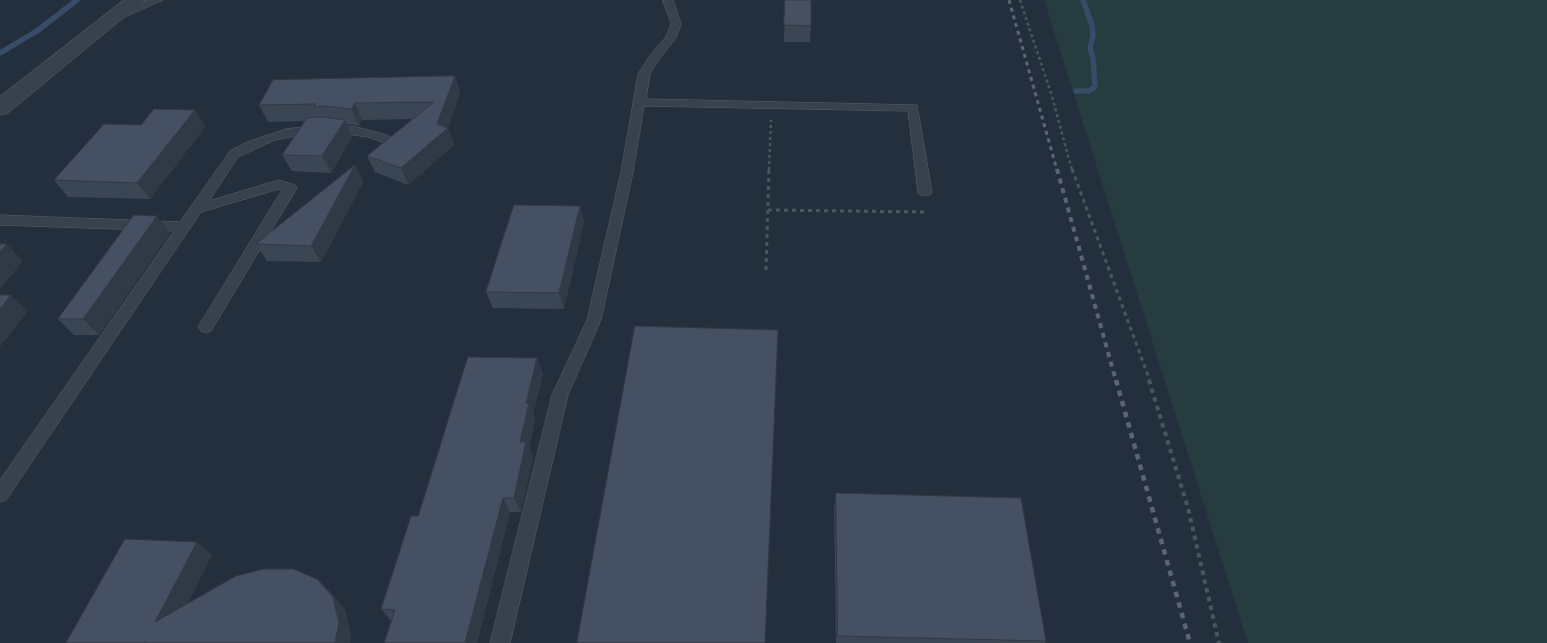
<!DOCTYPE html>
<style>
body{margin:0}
canvas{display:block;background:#242f3e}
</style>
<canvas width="1547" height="643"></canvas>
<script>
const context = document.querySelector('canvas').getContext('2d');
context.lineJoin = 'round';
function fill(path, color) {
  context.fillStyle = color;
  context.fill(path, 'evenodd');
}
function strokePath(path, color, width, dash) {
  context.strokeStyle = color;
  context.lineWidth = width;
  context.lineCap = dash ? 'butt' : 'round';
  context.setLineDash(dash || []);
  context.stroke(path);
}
fill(new Path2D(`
 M 1044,0 L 1547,0 L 1547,643 L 1248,643 Z`), '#263c3f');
strokePath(new Path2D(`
 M 0,53 L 37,31 L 77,0
 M 1076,91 L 1089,91 L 1095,87 L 1093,58 L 1090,48 L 1093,36 L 1092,25 L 1083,0`), '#394c67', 5.5);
const service = new Path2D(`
 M 149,0 L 163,0 L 120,19 L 116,20 L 111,17 Z
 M 663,0 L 673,0 L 681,24 L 676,38 L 660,58 L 650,74 L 646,99 L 917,105 L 932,192 L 930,195 L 920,195 L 918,192 L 908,111 L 644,106 L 633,172 L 601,320 L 568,395 L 510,643 L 490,643 L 552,395 L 587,320 L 621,172 L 638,74 L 651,54 L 666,37 L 671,24 Z
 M 332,124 C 354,126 373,130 394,138 L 396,141 L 390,145 L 368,137 L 332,132 L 311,133 L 275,140 L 238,157 L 209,201 L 279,180 L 295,185 L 297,188 L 211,331 L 206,333 L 201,331 L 198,327 L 282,190 L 279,189 L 201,212 L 6,500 L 0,502 L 0,480 L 174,231 L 0,225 L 0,215 L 180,222 L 230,151 L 247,142 L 286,129 Z`);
const minor = new Path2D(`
 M 124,0 L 145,0 L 8,113 L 0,115 L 0,97 Z`);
strokePath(service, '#565f6c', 1);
strokePath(minor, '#565f6c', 1);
strokePath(new Path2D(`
 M 1020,0 L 1051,93 L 1072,170
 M 769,170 L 771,120`), '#44595c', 2.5, [3, 3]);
strokePath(new Path2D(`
 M 1072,169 L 1150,381
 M 768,210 L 928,212
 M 766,270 L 769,169`), '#44595c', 3, [4, 4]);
strokePath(new Path2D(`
 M 1149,380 L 1188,508 L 1219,643`), '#44595c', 4, [4.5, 4.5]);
fill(service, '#38414e');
fill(minor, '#38414e');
strokePath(new Path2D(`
 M 1009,0 L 1057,170`), '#5a6575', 3, [4, 4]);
strokePath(new Path2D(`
 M 1057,169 L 1116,381`), '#5a6575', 4, [5, 5]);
strokePath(new Path2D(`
 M 1116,380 L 1190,643`), '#5a6575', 4.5, [5.5, 5.5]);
fill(new Path2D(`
 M 785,0 L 811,26 L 810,42 L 784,42 Z
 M 455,76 L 460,93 L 448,128 L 454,145 L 408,185 L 375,172 L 367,156 L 412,119 L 362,120 L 359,126 L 347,124 L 352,137 L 331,173 L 292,171 L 282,155 L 305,121 L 268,122 L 259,105 Z
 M 195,110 L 205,127 L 150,199 L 68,197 L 54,180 L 141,125 Z
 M 355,165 L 363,182 L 321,262 L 267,261 L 256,244 Z
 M 580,206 L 584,222 L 564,309 L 493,308 L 486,292 Z
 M 170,233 L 99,335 L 74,335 L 58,319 Z
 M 537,358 L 543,374 L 533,414 L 535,419 L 529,448 L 533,457 L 521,512 L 510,512 L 477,643 L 384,643 L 391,621 L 381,609 Z
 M 836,493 L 1046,641 L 1045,643 L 836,643 L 834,507 Z`), '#3b4654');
fill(new Path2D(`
 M 455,76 L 460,93 L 448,128 L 454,145 L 408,185 L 401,168 L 437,124 Z
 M 355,103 L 362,120 L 359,126 L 351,109 Z
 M 195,110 L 205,127 L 150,199 L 137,183 Z
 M 345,120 L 352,137 L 331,173 L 322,156 Z
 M 355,165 L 363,182 L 321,262 L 311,246 Z
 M 580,206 L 584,222 L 564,309 L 559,293 Z
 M 157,216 L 170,233 L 99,335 L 83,319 Z
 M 7,244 L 23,261 L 0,289 L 0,252 Z
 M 11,295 L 28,311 L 0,347 L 0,309 Z
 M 537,358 L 543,374 L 533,414 L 535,419 L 529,448 L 533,457 L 521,512 L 514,498 L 520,442 L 526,403 Z
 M 503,498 L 510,512 L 477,643 L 465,643 Z
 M 197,542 L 212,555 L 173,634 L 155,622 Z
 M 317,579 L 330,591 L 345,609 L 351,635 L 350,643 L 335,643 Z`), '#303945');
const building = new Path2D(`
 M 785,0 L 811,0 L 811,26 L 784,25 Z
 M 455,76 L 437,124 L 448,128 L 401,168 L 367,156 L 434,102 L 355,103 L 351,109 L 324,106 L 314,107 L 316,104 L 259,105 L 273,80 Z
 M 154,109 L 195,110 L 137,183 L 54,180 L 104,124 L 141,125 Z
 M 324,117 L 345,120 L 322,156 L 282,155 L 307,118 Z
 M 355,165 L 311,246 L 256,244 Z
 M 514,205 L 580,206 L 559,293 L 486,292 Z
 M 134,215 L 157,216 L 83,319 L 58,319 Z
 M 0,244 L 7,244 L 0,252 Z
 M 0,295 L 11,295 L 0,309 Z
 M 635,326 L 778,330 L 765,643 L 577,643 Z
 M 468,357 L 537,358 L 526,403 L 529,403 L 520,442 L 526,442 L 514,498 L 503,498 L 465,643 L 384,643 L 395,610 L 381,609 L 411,516 L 418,516 Z
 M 836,493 L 1021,498 L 1046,641 L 838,636 Z
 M 125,539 L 197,542 L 155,622 L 236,576 L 264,569 L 293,569 L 317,579 L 333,597 L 339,623 L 335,643 L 146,643 L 145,641 L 145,643 L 66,643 Z`);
fill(building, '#455162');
strokePath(building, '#303945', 1);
</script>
